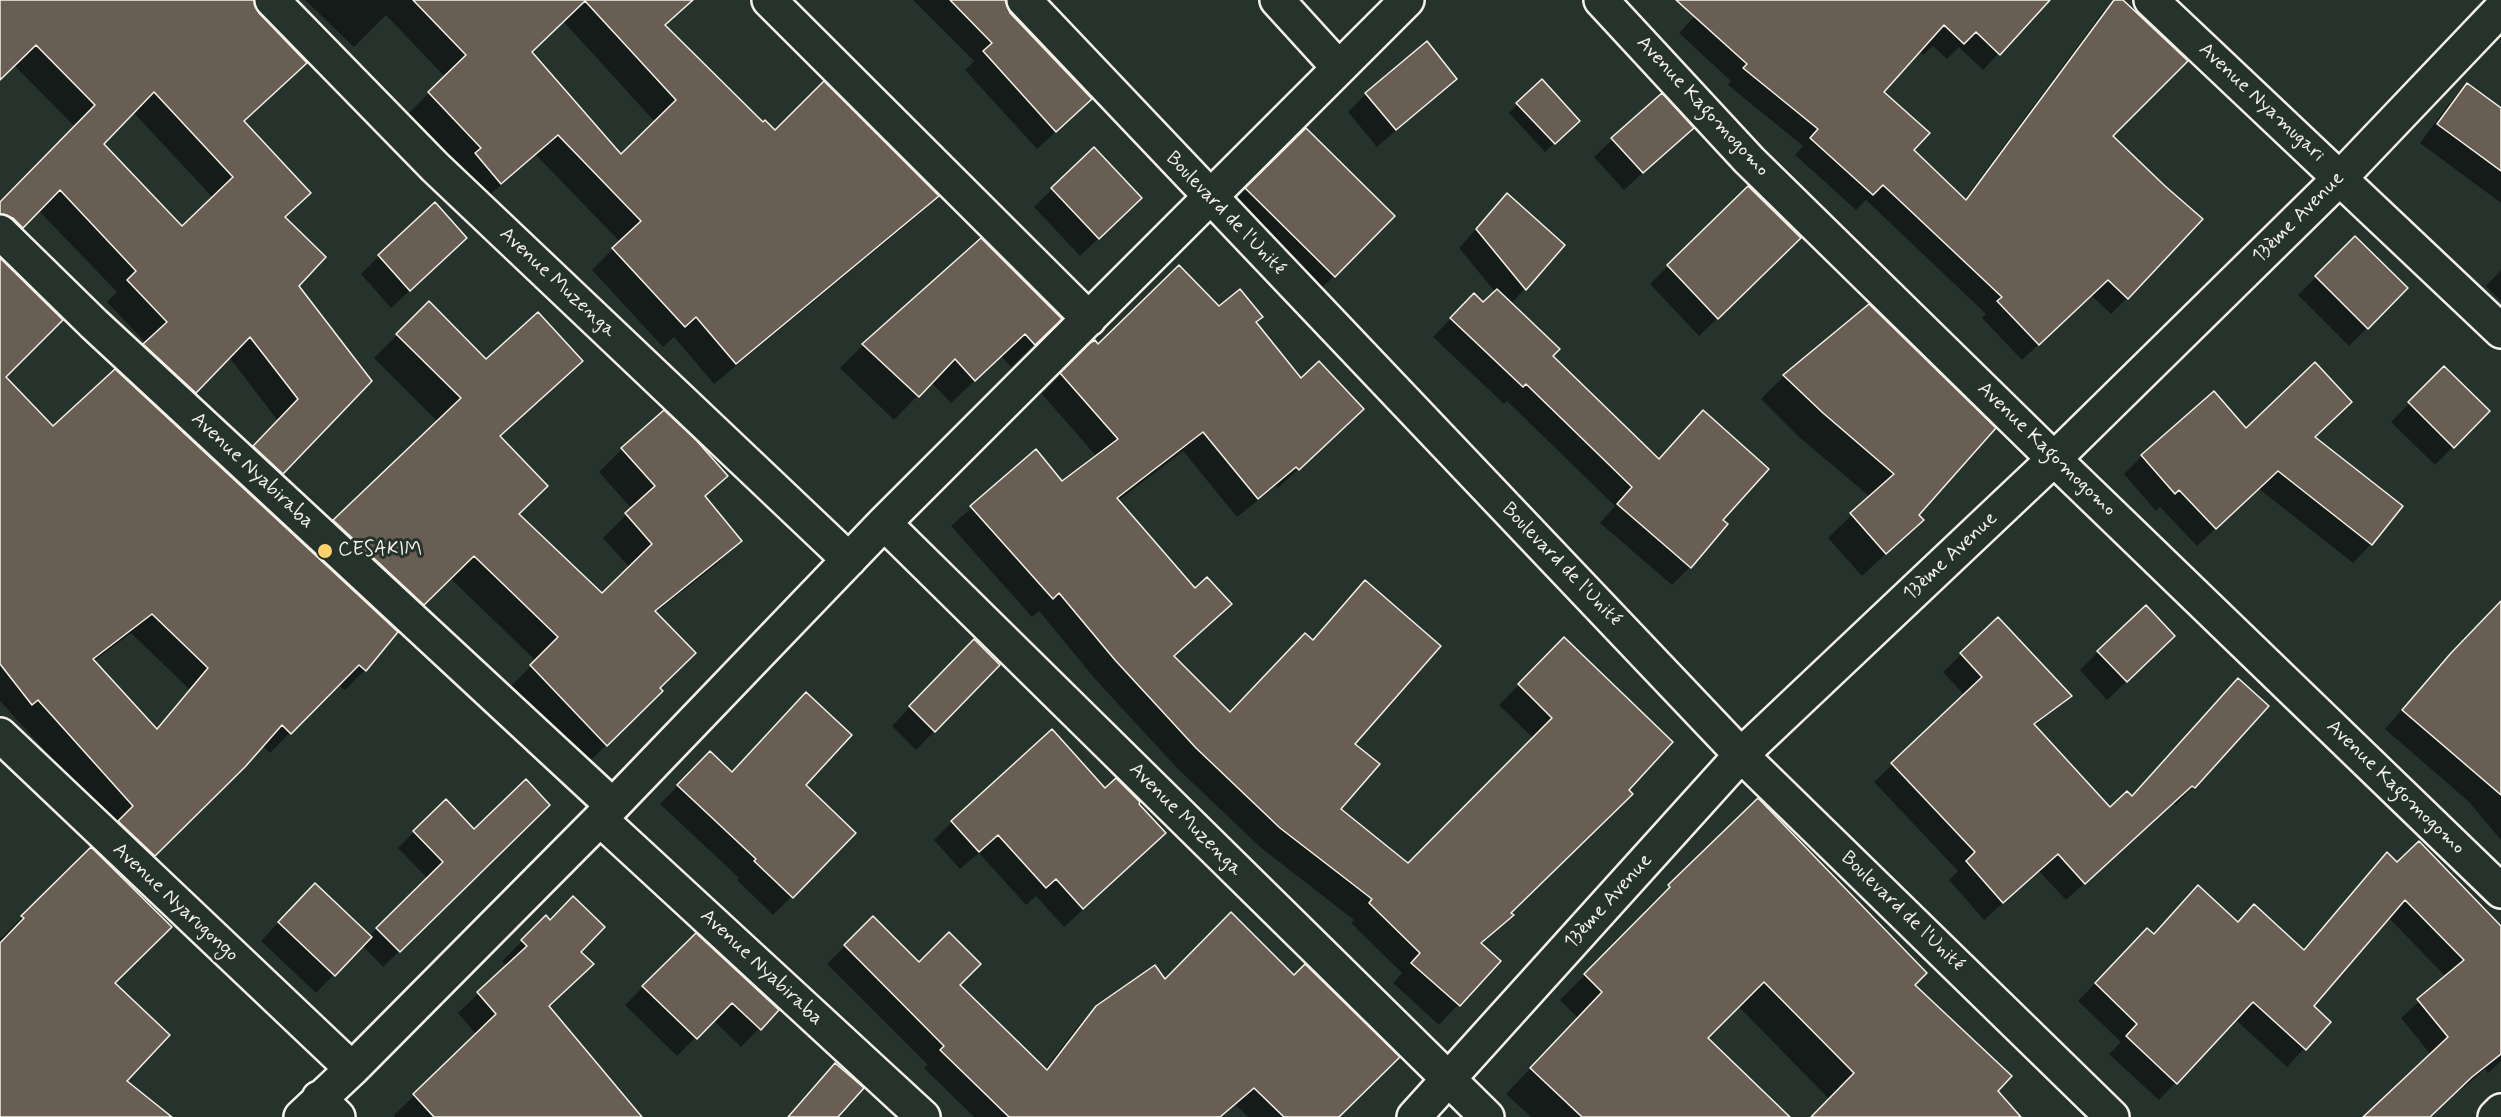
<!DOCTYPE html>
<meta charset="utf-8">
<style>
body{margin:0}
canvas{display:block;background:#26332d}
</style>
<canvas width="2501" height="1117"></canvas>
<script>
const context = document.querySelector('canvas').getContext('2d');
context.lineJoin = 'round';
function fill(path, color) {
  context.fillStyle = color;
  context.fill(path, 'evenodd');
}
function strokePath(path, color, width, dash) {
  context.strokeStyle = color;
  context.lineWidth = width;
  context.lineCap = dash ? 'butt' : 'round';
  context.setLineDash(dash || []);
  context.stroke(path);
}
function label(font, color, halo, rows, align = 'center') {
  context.font = font + ' Mynerve,sans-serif';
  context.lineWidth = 6;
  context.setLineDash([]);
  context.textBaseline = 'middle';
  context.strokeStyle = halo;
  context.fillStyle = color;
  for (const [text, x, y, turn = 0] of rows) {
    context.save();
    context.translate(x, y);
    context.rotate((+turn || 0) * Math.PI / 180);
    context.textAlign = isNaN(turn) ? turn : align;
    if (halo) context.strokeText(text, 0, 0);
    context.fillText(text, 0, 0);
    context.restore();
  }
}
fill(new Path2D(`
 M 0,0 L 252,0 L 243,122 L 284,218 L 297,285 L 370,381 L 261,493 L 233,468 L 278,421 L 229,357 L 174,413 L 123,366 L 146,343 L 107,302 L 117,292 L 38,210 L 75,127 L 14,65 L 0,78 ZM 133,112 L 213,198 L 182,228 L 102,144 Z
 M 305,0 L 693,0 L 664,26 L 763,124 L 774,132 L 937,196 L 916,217 L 714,384 L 674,337 L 663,347 L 592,270 L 620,242 L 536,155 L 479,204 L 460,169 L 408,114 L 445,77 L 386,15 L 354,47 ZM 563,21 L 655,122 L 621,156 L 530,52 Z
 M 913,0 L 1003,0 L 1072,117 L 1037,149 L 965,70 L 974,61 Z
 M 1710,0 L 2021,0 L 2035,14 L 1983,70 L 1959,47 L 1947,59 L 1933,46 L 1923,55 L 1918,51 L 1882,92 L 1912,150 L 1964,200 L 2102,13 L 2115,0 L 2122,0 L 2111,136 L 2127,298 L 2111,314 L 2091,295 L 2022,360 L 1982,318 L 1986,314 L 1866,200 L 1856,210 L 1795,155 L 1803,146 L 1728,85 L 1731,81 L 1679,33 Z
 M 1455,79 L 1377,147 L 1348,112 L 1366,94 Z
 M 1541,81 L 1578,121 L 1545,152 L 1509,113 Z
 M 2467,85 L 2501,110 L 2501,203 L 2420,143 L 2449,104 Z
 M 1692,128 L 1624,190 L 1594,157 L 1613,139 Z
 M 1306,130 L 1393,216 L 1308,302 L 1220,215 Z
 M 1052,189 L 1122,216 L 1080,256 L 1034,207 Z
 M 1507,195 L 1563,245 L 1511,304 L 1551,356 L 1658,460 L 1703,412 L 1721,520 L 1690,567 L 1672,585 L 1600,523 L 1615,506 L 1507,401 L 1504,404 L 1433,337 L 1455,314 L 1483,305 L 1496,293 L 1459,248 Z
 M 2355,238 L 2406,289 L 2349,346 L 2298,295 Z
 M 379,256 L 447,256 L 391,308 L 361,274 Z
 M 1781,256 L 1699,336 L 1650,284 L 1668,266 Z
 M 0,260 L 4,377 L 53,428 L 115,371 L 365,670 L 345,690 L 338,684 L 270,753 L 262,746 L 244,766 L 134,875 L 114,827 L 0,701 ZM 131,633 L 189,689 L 155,730 L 94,661 Z
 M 2501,270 L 2501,301 L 2486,286 Z
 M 429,303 L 486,361 L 581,361 L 499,437 L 517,514 L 602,595 L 630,568 L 603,538 L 632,509 L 599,472 L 622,449 L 664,412 L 726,476 L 704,497 L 740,541 L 717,564 L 655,613 L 658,688 L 661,691 L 583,768 L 508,689 L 536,661 L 450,578 L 400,627 L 311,544 L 438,422 L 374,358 Z
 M 1869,306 L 1917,515 L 1922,520 L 1862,576 L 1828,538 L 1870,497 L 1799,437 L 1761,399 L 1784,376 Z
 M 1219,308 L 1255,322 L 1343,428 L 1278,488 L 1276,486 L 1237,517 L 1183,451 L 1118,501 L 1210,623 L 1173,657 L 1230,713 L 1312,641 L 1365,582 L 1353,744 L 1338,809 L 1408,865 L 1534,739 L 1499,705 L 1564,639 L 1671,742 L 1509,913 L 1511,915 L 1481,945 L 1499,961 L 1439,1025 L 1393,983 L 1402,973 L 1351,923 L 1354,920 L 1260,847 L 1177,768 L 1096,680 L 1039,611 L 1032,617 L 951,526 L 1035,451 L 1062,483 L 1097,457 L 1042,394 L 1091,344 L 1098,346 Z
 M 1060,319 L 1011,367 L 1001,356 L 951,403 L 931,382 L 894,420 L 840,368 L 863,345 Z
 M 2444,368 L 2488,411 L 2435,465 L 2391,422 Z
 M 2246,430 L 2371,544 L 2353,563 L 2258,488 L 2197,546 L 2160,507 L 2156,511 L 2124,474 L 2142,456 Z
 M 2501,603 L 2501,840 L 2468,801 L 2385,729 L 2433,674 Z
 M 1998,619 L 2069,696 L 2034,727 L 2110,809 L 2131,797 L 2238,680 L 2267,706 L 2176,805 L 2173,803 L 2066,900 L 2039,871 L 1984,920 L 1949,880 L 1958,871 L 1874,782 L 1964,695 L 1943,672 Z
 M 2098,652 L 2155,654 L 2107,700 L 2080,670 Z
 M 956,659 L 998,665 L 916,750 L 892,726 Z
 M 692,771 L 731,773 L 803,785 L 854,833 L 773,915 L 737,880 L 739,878 L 660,804 Z
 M 1105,790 L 1146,851 L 1064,927 L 1036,896 L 1026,905 L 979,853 L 960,869 L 934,840 L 952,822 Z
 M 1758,800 L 1913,985 L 2019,1117 L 1813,1117 L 1830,1100 L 1738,1006 L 1706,1038 L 1788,1117 L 1531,1117 L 1506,1094 L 1578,1018 L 1560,1000 L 1646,913 L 1644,911 Z
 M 548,805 L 383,967 L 362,945 L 316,993 L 261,941 L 297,903 L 369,936 L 428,879 L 398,848 L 414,832 L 474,831 Z
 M 91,850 L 113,983 L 124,1081 L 169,1117 L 0,1117 L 0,939 Z
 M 2387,854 L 2397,864 L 2501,928 L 2501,1061 L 2488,1073 L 2485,1069 L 2429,1117 L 2366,1117 L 2431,1055 L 2401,1018 L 2446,977 L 2388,917 L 2312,1006 L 2329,1022 L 2287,1067 L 2235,1019 L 2159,1100 L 2109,1054 L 2121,1042 L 2078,1001 L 2130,947 L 2153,935 L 2181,905 L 2237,923 L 2302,950 Z
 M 546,917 L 579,952 L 548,1007 L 640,1117 L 395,1117 L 394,1115 L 477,1035 L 458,1013 L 507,966 L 502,961 Z
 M 873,918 L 919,964 L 958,985 L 1045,1069 L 1079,1025 L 1097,1007 L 1165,981 L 1337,1117 L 1248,1117 L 1235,1104 L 1220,1117 L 974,1117 L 924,1068 L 928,1065 L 827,964 Z
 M 654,976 L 777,1010 L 741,1047 L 713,1020 L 677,1056 L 625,1005 Z
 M 835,1065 L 836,1117 L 787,1117 L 810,1090 Z`), '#0007');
const building = new Path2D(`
 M 0,0 L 254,0 L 259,13 L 307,63 L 244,121 L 311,193 L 285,217 L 326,257 L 299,286 L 372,381 L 283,474 L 253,446 L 298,399 L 250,337 L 196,393 L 143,344 L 167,322 L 127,280 L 136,271 L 60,190 L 23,228 L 13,218 L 0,214 L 0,202 L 95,105 L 36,45 L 0,80 ZM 154,92 L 233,177 L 182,226 L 104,144 Z
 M 413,0 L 693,0 L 665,25 L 763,122 L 765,120 L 775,130 L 824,81 L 939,196 L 736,364 L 696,317 L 685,327 L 612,248 L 641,221 L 558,135 L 501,184 L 475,153 L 481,148 L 428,92 L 466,55 ZM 585,1 L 676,100 L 621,154 L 532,52 Z
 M 950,0 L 1005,0 L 1010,13 L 1092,99 L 1056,132 L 983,51 L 992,43 Z
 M 1676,0 L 2050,0 L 2000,55 L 1976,32 L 1964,44 L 1944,25 L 1884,92 L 1930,133 L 1914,150 L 1966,200 L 2114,0 L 2123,0 L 2188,61 L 2113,136 L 2165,186 L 2203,219 L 2128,299 L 2108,280 L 2039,345 L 1997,301 L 2002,297 L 1883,185 L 1873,195 L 1810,138 L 1818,129 L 1743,68 L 1747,64 Z
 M 1427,41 L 1457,79 L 1396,130 L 1365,93 Z
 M 1542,79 L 1580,121 L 1555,144 L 1516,103 Z
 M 2467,83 L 2501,108 L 2501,171 L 2437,124 Z
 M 1662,93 L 1694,128 L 1643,173 L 1611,138 Z
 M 1306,128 L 1395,216 L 1335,277 L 1245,188 Z
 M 1094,147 L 1142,198 L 1099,239 L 1051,188 Z
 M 1748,186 L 1801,238 L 1718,319 L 1667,265 Z
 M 1507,193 L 1565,245 L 1526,290 L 1476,229 Z
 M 435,202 L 467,238 L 410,291 L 378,255 Z
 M 2355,236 L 2408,288 L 2368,329 L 2315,276 Z
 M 981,238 L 1062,319 L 1035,345 L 1025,334 L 975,381 L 955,359 L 919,397 L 862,344 Z
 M 0,258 L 63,320 L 6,377 L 53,426 L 115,369 L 398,632 L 366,671 L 359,665 L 291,734 L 282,725 L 245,767 L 155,856 L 118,821 L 133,806 L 38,700 L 32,705 L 0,664 ZM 152,614 L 208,668 L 157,729 L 93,659 Z
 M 1179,265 L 1219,306 L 1240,289 L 1263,317 L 1256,322 L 1301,378 L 1319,361 L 1364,409 L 1299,470 L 1296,467 L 1258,499 L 1203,432 L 1117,498 L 1195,588 L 1207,577 L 1232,604 L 1174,656 L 1230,712 L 1305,633 L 1313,640 L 1365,580 L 1441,646 L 1355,744 L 1380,764 L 1341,809 L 1408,863 L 1552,718 L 1518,684 L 1564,637 L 1673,742 L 1629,790 L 1633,794 L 1511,913 L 1514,915 L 1481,943 L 1501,961 L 1460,1006 L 1411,963 L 1420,953 L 1369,903 L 1372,899 L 1280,828 L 1196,748 L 1115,660 L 1059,593 L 1053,599 L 970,506 L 1036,449 L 1062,481 L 1118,439 L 1060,373 L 1090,343 L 1095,340 L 1098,344 Z
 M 1497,289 L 1560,349 L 1553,356 L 1659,459 L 1703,410 L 1769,469 L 1723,520 L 1728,524 L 1691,568 L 1617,504 L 1632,487 L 1526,384 L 1523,387 L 1450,318 L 1474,293 L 1483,302 Z
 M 429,301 L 486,359 L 538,312 L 583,361 L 500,436 L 548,486 L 519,514 L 602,593 L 652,544 L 625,513 L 655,486 L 621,448 L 664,410 L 696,440 L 728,476 L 705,496 L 742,541 L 655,611 L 696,653 L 660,688 L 663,691 L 607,746 L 530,665 L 558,637 L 474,556 L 424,605 L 333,520 L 461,398 L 396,334 Z
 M 1869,304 L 1996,428 L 1919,515 L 1924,520 L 1886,554 L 1850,513 L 1894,474 L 1823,413 L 1783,375 Z
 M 2315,362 L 2352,402 L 2315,437 L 2403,506 L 2372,545 L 2278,471 L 2216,529 L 2179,490 L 2175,494 L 2141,455 L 2214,391 L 2246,428 Z
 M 2444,366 L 2490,411 L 2454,448 L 2408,402 Z
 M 2501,601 L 2501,795 L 2402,710 L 2451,653 Z
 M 2146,605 L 2175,636 L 2127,682 L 2097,651 Z
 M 1998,617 L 2072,696 L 2034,724 L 2110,807 L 2127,791 L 2132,796 L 2238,678 L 2269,706 L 2195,788 L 2192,786 L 2085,884 L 2058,854 L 2003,903 L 1966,861 L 1975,852 L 1891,763 L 1982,677 L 1960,653 Z
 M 974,639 L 1000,665 L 935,732 L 909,706 Z
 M 806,692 L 852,735 L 806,785 L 856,833 L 793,898 L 754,861 L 756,859 L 677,785 L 710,751 L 732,772 Z
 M 1052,729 L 1105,788 L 1116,778 L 1140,802 L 1139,804 L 1166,833 L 1083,909 L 1056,879 L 1046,888 L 998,835 L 979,852 L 951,821 Z
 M 526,779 L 550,805 L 400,952 L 376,928 L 443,862 L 413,831 L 446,799 L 474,829 Z
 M 1758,798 L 1927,973 L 1915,985 L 2012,1076 L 1998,1091 L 2021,1117 L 1811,1117 L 1854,1073 L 1764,982 L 1708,1038 L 1790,1117 L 1582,1117 L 1530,1068 L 1602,992 L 1584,974 L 1670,887 L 1668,885 Z
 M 2419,841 L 2501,926 L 2501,1054 L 2472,1077 L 2430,1117 L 2363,1117 L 2448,1037 L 2417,999 L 2464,960 L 2405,900 L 2314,1006 L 2331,1022 L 2306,1050 L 2253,1002 L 2177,1084 L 2126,1036 L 2137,1024 L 2095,983 L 2147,928 L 2154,934 L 2198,885 L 2238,922 L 2254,904 L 2304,950 L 2387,852 L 2397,862 Z
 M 91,847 L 172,927 L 115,983 L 170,1035 L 127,1081 L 172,1117 L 0,1117 L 0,943 L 24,918 L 21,916 Z
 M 315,883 L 372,937 L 335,976 L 278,922 Z
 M 573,896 L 605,927 L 581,952 L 594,964 L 549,1006 L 642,1117 L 434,1117 L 413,1094 L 496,1014 L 477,992 L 527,946 L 521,940 L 546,915 L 550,920 Z
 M 1231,912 L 1294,975 L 1305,964 L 1400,1057 L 1339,1117 L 1284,1117 L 1254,1088 L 1220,1117 L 1009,1117 L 940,1050 L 944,1046 L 844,945 L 873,916 L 919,962 L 949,932 L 981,964 L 960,985 L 1047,1070 L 1096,1006 L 1155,965 L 1165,979 Z
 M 696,933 L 779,1010 L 761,1030 L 732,1003 L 697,1039 L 642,986 Z
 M 835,1063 L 864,1088 L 838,1117 L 788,1117 Z`);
fill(building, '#685e53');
strokePath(building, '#f4f1e8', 1.5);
const minor = new Path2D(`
 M 272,0 L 435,167 L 849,560
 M 769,0 L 1089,319
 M 1024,0 L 1741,755 L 2112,1117
 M 1277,0 L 1339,68
 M 1601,0 L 1749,160 L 2054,459 L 2501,891
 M 2151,0 L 2501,331
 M 0,232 L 94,324 L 612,805
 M 884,523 L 1487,1117
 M 0,735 L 352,1069
 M 600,819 L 923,1117
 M 319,1098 L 338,1117
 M 301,1117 L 352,1069 L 600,819 L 884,523 L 1407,0
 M 1414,1117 L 1741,755 L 2054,459 L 2340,178 L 2501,9
 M 2495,1117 L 2501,1111`);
strokePath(minor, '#f4f1e8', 38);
strokePath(minor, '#26332d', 33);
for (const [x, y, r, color] of [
 [325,551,8,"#ffd166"]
]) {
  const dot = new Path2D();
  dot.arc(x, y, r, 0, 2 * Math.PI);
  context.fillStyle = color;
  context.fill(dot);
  strokePath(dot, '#26332d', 2);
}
label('20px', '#f4f1e8', '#26332d', [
 ["Avenue Nyamugari",2261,103,43],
 ["Avenue Kagomogomo",1702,107,47],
 ["Boulevard de l'Unité",1225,214,46],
 ["13ème Avenue",2299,218,-45],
 ["Avenue Muzenga",557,283,43],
 ["Avenue Kagomogomo",2046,450,44],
 ["Avenue Nyabiraba",252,471,43],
 ["13ème Avenue",1951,557,-43],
 ["Boulevard de l'Unité",1561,565,46],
 ["Avenue Kagomogomo",2395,788,44],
 ["Avenue Muzenga",1185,820,45],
 ["13ème Avenue",1609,902,-48],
 ["Avenue Nyarugongo",175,903,43],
 ["Boulevard de l'Unité",1902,912,44],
 ["Avenue Nyabiraba",761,968,43]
]);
label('20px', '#f4f1e8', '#26332d', [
 ["CESAKIM",338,551]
], 'left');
</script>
